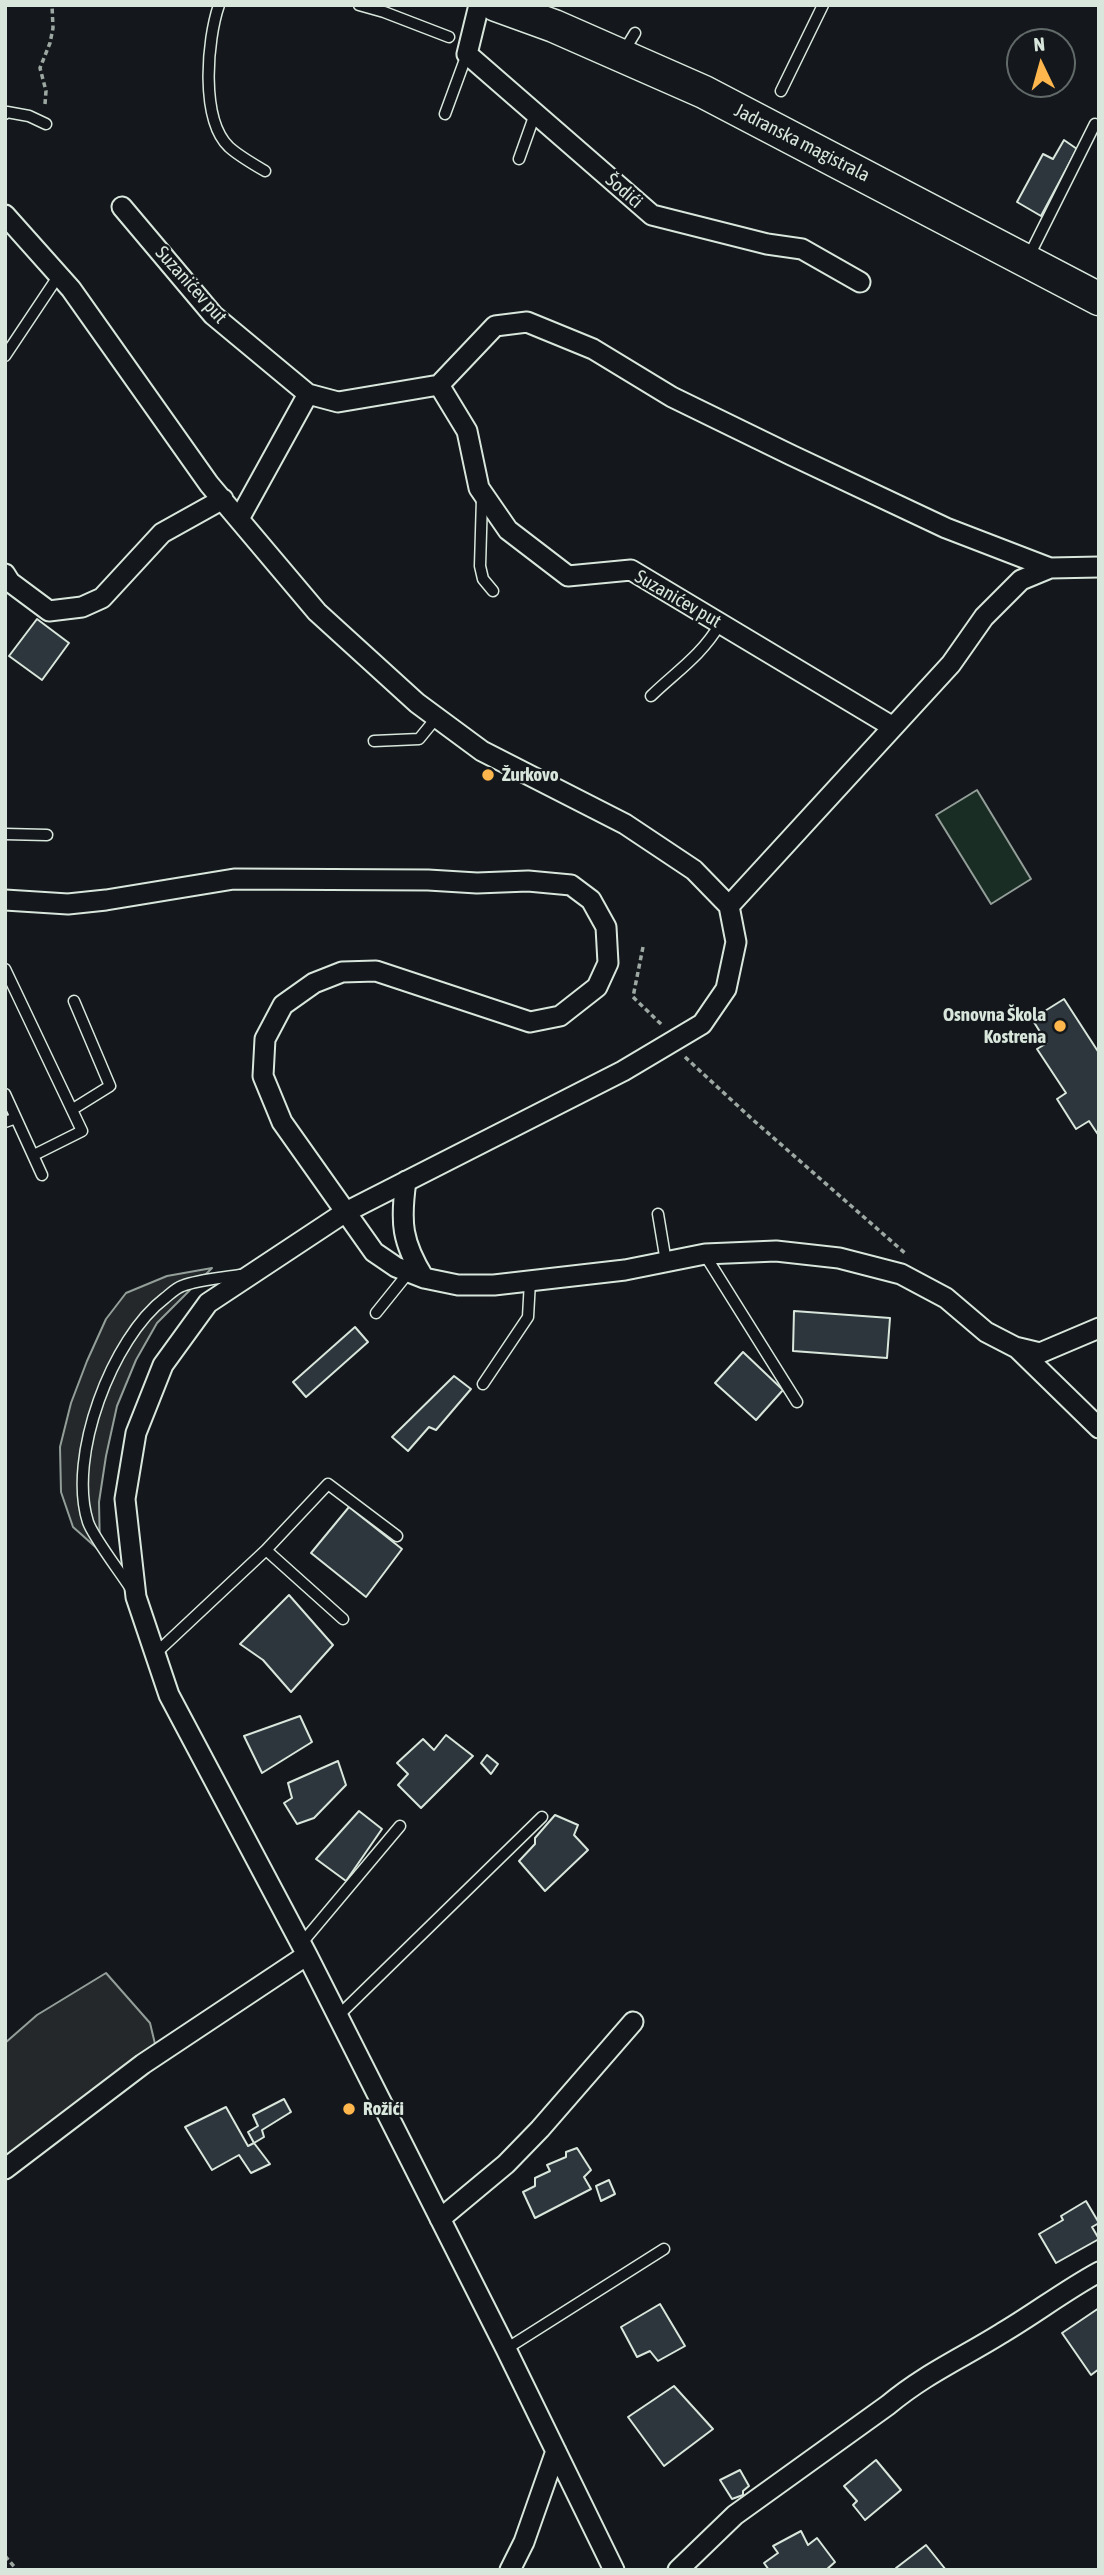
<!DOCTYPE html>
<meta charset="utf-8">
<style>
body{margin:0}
#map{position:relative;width:1104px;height:2575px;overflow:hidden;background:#14181c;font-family:"Asap Condensed",sans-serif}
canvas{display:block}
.frame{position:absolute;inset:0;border:7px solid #d8e6dc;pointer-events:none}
.north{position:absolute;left:1006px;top:28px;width:70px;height:70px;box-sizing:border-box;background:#14181c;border:2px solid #626a69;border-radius:50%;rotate:355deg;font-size:19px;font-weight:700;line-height:28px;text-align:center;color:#d8e6dc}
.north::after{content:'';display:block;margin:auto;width:24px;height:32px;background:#ffb74d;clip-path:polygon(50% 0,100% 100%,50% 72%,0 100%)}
</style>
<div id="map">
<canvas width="1104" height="2575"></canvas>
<div class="frame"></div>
<div class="north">N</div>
</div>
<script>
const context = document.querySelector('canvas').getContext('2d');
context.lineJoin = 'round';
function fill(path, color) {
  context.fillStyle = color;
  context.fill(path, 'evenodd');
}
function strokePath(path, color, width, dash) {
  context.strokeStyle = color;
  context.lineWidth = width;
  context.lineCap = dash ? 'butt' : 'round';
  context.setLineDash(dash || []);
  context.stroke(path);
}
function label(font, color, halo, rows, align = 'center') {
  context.font = font + ' "Asap Condensed",sans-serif';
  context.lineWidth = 5;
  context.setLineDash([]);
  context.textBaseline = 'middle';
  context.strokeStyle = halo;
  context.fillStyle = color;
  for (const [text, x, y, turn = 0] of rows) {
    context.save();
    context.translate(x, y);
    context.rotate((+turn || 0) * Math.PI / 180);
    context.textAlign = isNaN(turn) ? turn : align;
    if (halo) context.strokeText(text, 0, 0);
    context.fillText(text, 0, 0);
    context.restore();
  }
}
const green = new Path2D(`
 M 977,790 L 1031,879 L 991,904 L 936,815 Z`);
fill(green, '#1a2d24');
strokePath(green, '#939e99', 2);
const parking = new Path2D(`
 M 212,1268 L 157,1323 L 136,1360 L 117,1406 L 106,1456 L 99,1502 L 100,1551 L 73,1527 L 61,1492 L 60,1447 L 71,1403 L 87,1361 L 106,1319 L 126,1293 L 167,1276 Z
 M 106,1973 L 150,2023 L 156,2048 L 5,2158 L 5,2043 L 37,2015 Z`);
fill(parking, '#24282b');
strokePath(parking, '#939e99', 2);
const building = new Path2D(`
 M 1064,140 L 1077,149 L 1041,216 L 1017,202 L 1043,154 L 1053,159 Z
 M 37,619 L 69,643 L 42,680 L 9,656 Z
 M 1064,999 L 1099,1053 L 1099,1136 L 1089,1121 L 1076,1129 L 1057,1099 L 1066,1093 L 1037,1049 L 1047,1043 L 1032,1019 Z
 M 794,1311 L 890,1318 L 887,1358 L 793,1351 Z
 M 355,1327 L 368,1342 L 306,1397 L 293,1382 Z
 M 743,1352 L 783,1390 L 756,1420 L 715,1383 Z
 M 454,1376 L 471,1389 L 436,1430 L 429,1427 L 408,1451 L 392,1437 Z
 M 349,1507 L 402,1549 L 366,1597 L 311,1553 Z
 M 289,1595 L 333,1645 L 291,1692 L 263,1660 L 240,1644 Z
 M 300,1716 L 312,1742 L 262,1773 L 244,1736 Z
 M 446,1735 L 473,1756 L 421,1808 L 398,1785 L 408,1774 L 397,1763 L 423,1739 L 434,1750 Z
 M 487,1755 L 498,1764 L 491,1774 L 481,1763 Z
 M 338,1761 L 346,1785 L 314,1818 L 297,1824 L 284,1803 L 292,1798 L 288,1783 Z
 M 359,1811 L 382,1829 L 346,1881 L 316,1859 Z
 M 555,1815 L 578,1825 L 574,1835 L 588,1850 L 545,1891 L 519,1861 L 535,1844 L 535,1838 Z
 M 284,2099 L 291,2112 L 262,2130 L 264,2137 L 254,2143 L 248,2132 L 258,2126 L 253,2115 Z
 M 226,2107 L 248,2146 L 254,2143 L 270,2164 L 251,2173 L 239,2155 L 212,2170 L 185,2127 Z
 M 577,2148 L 591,2170 L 584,2177 L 591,2189 L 535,2218 L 523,2192 L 535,2186 L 535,2178 L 550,2171 L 547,2165 L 566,2157 L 566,2152 Z
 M 609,2180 L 615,2194 L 601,2201 L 596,2186 Z
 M 1086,2201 L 1099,2223 L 1092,2227 L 1099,2239 L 1056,2263 L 1039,2234 L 1063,2220 L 1061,2216 Z
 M 660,2304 L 685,2346 L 658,2361 L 650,2351 L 637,2357 L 621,2327 Z
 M 1099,2308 L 1099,2369 L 1091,2375 L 1062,2333 Z
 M 674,2386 L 713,2429 L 664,2466 L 628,2417 Z
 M 876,2460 L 901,2490 L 865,2520 L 853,2505 L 857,2501 L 844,2486 Z
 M 740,2470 L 749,2486 L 743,2491 L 743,2495 L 732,2499 L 720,2480 Z
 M 801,2531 L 808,2545 L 817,2538 L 835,2562 L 826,2570 L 769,2570 L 764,2563 L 778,2553 L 773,2546 Z
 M 926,2545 L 946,2570 L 897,2570 L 896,2568 Z`);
fill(building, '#2c363c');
strokePath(building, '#d8e6dc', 2);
const lane = new Path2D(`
 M 219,5 C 207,40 200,119 229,147 C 239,156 253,164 265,171
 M 359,5 L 384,12 L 449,37
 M 624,51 L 635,33
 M 781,91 L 823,5
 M 5,114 L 7,112 L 29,116 L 46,124
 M 445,114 L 467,54
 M 519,159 L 535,114
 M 1028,258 L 1095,124
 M 5,356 L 59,275
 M 482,498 L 480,566 L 483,579 L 493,591
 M 651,696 C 677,671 701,656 720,624
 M 374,741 L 419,739 L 437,717
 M 5,834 L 47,835
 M 5,969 L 82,1131 L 34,1155
 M 5,1094 L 42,1175
 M 73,1109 L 110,1086 L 74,1001
 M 5,1122 L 16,1118
 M 658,1214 L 666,1262
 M 705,1255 L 797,1402
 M 376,1313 L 409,1272
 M 483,1384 L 528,1317 L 530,1281
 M 266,1550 L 328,1484 L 397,1536
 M 131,1589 C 121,1573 93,1537 88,1522 C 67,1457 112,1338 165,1298 C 170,1294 176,1288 182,1286 C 200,1279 222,1278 240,1275
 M 155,1654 L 266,1550 L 343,1619
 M 301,1944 L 400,1826
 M 338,2016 L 542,1817
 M 506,2349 L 664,2249`);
const street = new Path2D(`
 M 479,5 L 467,54 L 652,215 L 767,244 L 802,249 L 860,282
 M 122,207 L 213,315 L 308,394 L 338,402 L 439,385 L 467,431 L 479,488 L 508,530 L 568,576 L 631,570 L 893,727
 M 5,215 L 71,289 L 209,484 L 317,612 L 417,703 L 482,751 L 625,824 L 694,870 L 729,906 L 736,942 L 726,989 L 702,1024 L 623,1071 L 344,1213 L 208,1303 L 163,1365 L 136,1433 L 125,1499 L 136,1597 L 169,1695 L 307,1955 L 506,2349 L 614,2570
 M 439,385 L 495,326 L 527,322 L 593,349 L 672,397 L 791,455 L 946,528 L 1050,568
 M 239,519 L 308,394
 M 5,574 L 10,582 L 49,611 L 82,607 L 102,598 L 162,533 L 223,499
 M 5,900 L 68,904 L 106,900 L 234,879 L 428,880 L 477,883 L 528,881 L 571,885 L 591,900 L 606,927 L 608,963 L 597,987 L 560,1016 L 530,1022 L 376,971 L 342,972 L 314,983 L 283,1005 L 265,1039 L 263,1076 L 282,1122 L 374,1252 L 396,1267 L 424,1278 L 458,1285 L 494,1285 L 625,1270 L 705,1254 L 776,1251 L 839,1258 L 901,1274 L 946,1298 L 986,1332 L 1015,1347 L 1040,1353 L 1099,1328
 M 729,906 L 951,664 L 984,617 L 1021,580 L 1050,568 L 1099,567
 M 406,1181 C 400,1223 402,1242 424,1278
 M 1017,1348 L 1099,1428
 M 5,2169 L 143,2064 L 307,1955
 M 440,2219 L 506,2164 L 540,2129 L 633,2022
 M 510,2570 L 524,2542 L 556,2451
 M 678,2570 L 735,2515 L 888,2405 C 925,2374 962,2358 1002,2333 C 1036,2313 1064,2291 1099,2272`);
const primary = new Path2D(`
 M 496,5 L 554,26 L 704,92 L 1099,299`);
strokePath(lane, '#d8e6dc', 13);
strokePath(street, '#d8e6dc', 23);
strokePath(primary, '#d8e6dc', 35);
strokePath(new Path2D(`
 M 45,104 L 46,91 L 40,68 L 50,43 L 53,28 L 52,5
 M 643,947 L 633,997 L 663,1026
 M 685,1057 L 752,1119 L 906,1254
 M 5,2556 L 17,2570`), '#9da8a2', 3.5, [5, 3.5]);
strokePath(lane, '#14181c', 10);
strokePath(street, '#14181c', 19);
strokePath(primary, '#14181c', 32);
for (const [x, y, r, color] of [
 [488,775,7,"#ffb74d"],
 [1060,1026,7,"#ffb74d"],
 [349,2109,7,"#ffb74d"]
]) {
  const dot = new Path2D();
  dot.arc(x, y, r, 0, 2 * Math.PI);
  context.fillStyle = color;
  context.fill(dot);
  strokePath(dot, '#14181c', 2.5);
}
label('19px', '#d8e6dc', '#14181c', [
 ["Jadranska magistrala",802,143,27],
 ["Šodići",624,191,41],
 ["Suzanićev put",191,285,48],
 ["Suzanićev put",678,599,30]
]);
label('bold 19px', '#d8e6dc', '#14181c', [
 ["Žurkovo",502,775],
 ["Osnovna Škola",1046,1015,"right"],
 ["Kostrena",1046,1037,"right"],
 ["Rožići",363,2109]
], 'left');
</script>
